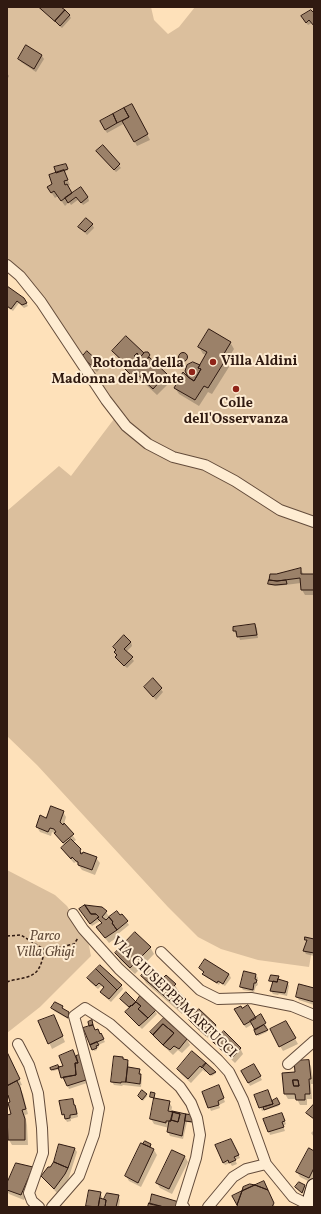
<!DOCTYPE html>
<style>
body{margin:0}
#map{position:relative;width:321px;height:1214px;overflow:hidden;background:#fee1ba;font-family:Vollkorn,serif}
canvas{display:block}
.frame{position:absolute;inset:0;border:8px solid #301a11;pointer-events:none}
</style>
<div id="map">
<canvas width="321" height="1214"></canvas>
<div class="frame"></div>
</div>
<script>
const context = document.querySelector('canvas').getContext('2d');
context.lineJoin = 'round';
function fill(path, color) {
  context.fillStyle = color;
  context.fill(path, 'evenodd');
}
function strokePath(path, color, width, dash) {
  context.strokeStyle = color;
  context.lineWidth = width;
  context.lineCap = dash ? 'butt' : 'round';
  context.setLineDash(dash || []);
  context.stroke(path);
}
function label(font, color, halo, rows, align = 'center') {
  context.font = font + ' Vollkorn,serif';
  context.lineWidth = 4;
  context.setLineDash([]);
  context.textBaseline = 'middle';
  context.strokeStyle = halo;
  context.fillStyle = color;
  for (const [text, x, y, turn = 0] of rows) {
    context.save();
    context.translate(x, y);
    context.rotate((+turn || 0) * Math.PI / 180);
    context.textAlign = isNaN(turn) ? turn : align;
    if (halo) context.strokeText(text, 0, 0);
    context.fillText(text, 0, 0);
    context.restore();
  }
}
fill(new Path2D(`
 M 7,7 L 151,7 L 154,20 L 168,34 L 179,27 L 195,7 L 314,7 L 314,939 L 309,967 L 258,960 L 221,949 L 198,937 L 168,907 L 37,765 L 7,736 L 7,511 L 59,466 L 71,476 L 117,415 L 41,302 L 7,270 Z
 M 7,870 L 55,895 L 67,906 L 88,941 L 91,956 L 40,1007 L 7,1033 Z`), '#dbbf9d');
fill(new Path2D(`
 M 38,7 L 60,7 L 69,15 L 71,18 L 62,28 Z
 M 314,14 L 314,25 L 312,23 L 308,25 L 304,20 Z
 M 27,47 L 42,56 L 44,59 L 36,72 L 21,62 L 19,59 Z
 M 7,73 L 9,76 L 7,80 Z
 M 132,105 L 150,140 L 137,146 L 125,123 L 107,133 L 101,121 Z
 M 103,147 L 121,168 L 116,172 L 100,155 Z
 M 66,166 L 68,170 L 64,172 L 70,185 L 67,186 L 72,194 L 88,197 L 89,201 L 83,205 L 79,199 L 71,205 L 69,202 L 65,206 L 58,196 L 55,198 L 51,192 L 57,174 Z
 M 92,224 L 94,228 L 87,235 L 80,227 Z
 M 7,288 L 23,298 L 28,306 L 24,308 L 19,303 L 13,311 L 7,307 Z
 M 230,342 L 234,349 L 226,362 L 229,367 L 212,394 L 208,392 L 199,406 L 179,394 L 175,388 L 190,382 L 207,355 L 203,354 L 199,347 Z
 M 114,351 L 148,353 L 151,359 L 166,375 L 170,382 L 157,395 L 142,381 L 139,384 L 130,375 L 126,368 L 127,367 L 118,358 Z
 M 87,352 L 101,367 L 97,372 L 85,360 Z
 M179 358a4 4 0 1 1 8 0a4 4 0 1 1-8 0Z
 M 301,570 L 304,575 L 314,575 L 314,595 L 305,595 L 302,590 L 301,583 L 277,586 L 270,585 L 269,584 L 276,575 Z
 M 255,625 L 257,628 L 258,638 L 240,640 L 238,634 L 236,634 L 234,631 Z
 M 131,642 L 132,646 L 126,652 L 134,661 L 127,668 L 118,660 L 115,652 L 117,651 L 114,647 Z
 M 153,680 L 163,692 L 156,700 L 145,687 Z
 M 63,812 L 66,817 L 64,824 L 76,840 L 73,842 L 83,855 L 96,858 L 100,863 L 95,875 L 82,870 L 76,862 L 74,863 L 65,853 L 62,848 L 65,846 L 56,834 L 52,832 L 51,836 L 40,832 L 37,827 L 47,819 Z
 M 106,912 L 110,918 L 119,917 L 122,915 L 129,925 L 118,934 L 119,936 L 109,943 L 97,928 L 102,924 L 100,921 L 92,926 L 82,913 Z
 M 306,940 L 314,940 L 314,956 L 306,954 L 304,951 L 307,942 Z
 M 150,947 L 154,954 L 135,974 L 120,960 L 116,953 Z
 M 200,968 L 229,974 L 231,978 L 225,986 L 220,983 L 219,985 L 206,977 L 204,973 Z
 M 256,975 L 258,978 L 257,982 L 258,984 L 257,986 L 256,986 L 254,992 L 243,990 L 241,987 Z
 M 142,976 L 164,980 L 166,977 L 175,985 L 179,992 L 178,993 L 185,999 L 189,1006 L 182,1014 L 146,983 Z
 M 278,977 L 278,980 L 287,982 L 289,986 L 287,996 L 279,994 L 278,995 L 273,994 L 271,991 L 273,983 L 270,981 Z
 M 88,979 L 121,985 L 123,989 L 111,1002 L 103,995 L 101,992 L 104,988 L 101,986 L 98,989 L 90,982 Z
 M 314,989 L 314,1005 L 299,1000 L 297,997 Z
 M 121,999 L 136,1003 L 155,1011 L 157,1014 L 142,1029 L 128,1015 L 126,1012 L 129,1008 Z
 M 62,1007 L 64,1010 L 69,1013 L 71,1016 L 70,1020 L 54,1011 L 52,1008 Z
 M 235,1010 L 254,1018 L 260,1015 L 267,1027 L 265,1028 L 267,1032 L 258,1036 L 253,1024 L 246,1028 Z
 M 164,1019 L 187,1040 L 190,1045 L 182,1053 L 178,1050 L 173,1055 L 154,1037 L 151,1032 Z
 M 190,1020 L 216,1025 L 217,1028 L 208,1038 L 192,1023 Z
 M 56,1021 L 65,1042 L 52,1049 L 40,1022 Z
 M 89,1022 L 91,1022 L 95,1031 L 100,1035 L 101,1035 L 105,1042 L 98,1045 L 99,1047 L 96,1048 L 97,1050 L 94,1051 L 85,1029 L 91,1026 Z
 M 286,1022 L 298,1044 L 283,1051 L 280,1046 Z
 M 215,1042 L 240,1048 L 243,1054 L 235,1063 L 218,1047 Z
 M 73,1051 L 76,1057 L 79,1056 L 90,1082 L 69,1089 L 66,1082 L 65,1082 L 62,1077 L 60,1069 L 53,1071 L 52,1070 L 64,1067 Z
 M 192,1052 L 215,1072 L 216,1073 L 212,1076 L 207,1071 L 205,1072 L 203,1070 L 191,1083 L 181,1074 L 178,1069 Z
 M 7,1056 L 11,1061 L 22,1085 L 19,1086 L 23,1094 L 28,1114 L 25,1115 L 27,1125 L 28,1145 L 12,1145 L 9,1140 L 8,1115 L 12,1114 L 11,1103 L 7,1095 Z
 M 123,1058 L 124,1060 L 127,1061 L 129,1064 L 129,1069 L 139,1070 L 142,1078 L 141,1087 L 123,1085 L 122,1086 L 114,1085 L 112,1082 Z
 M 308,1061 L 311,1066 L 314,1084 L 311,1084 L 312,1099 L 307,1099 L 307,1105 L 300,1105 L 297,1099 L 288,1099 L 285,1094 L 296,1073 Z
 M 254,1065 L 262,1080 L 250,1086 L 242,1071 Z
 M 220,1090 L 225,1102 L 219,1105 L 220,1108 L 211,1111 L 203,1093 Z
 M 268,1091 L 272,1102 L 276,1099 L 279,1106 L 262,1111 L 256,1096 Z
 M 142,1092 L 147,1096 L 143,1101 L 140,1097 Z
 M 72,1100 L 77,1109 L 78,1117 L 71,1119 L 71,1121 L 67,1122 L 63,1114 Z
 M 169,1102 L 172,1107 L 171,1113 L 191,1116 L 193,1123 L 187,1122 L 183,1139 L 170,1136 L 168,1132 L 169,1128 L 154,1124 L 151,1119 Z
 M 282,1114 L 286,1124 L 283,1126 L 285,1131 L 270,1135 L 265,1119 Z
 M 314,1130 L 314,1137 L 311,1133 Z
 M 145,1143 L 151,1145 L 151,1146 L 150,1148 L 154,1150 L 157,1155 L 141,1187 L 129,1181 L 126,1176 Z
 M 233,1143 L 240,1158 L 235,1160 L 237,1164 L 232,1166 L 230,1163 L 225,1165 L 223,1162 Z
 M 60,1145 L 75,1149 L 77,1152 L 68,1180 L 57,1193 L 46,1181 L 43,1176 L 55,1162 Z
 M 314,1152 L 314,1179 L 312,1183 L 300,1177 L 297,1172 Z
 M 185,1157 L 188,1162 L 172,1194 L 160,1188 L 157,1183 Z
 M 33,1168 L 36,1173 L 24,1200 L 9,1194 L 7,1191 L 7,1186 Z
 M 305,1186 L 305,1187 L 303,1194 L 296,1187 Z
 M 267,1189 L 275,1207 L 233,1207 L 238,1205 Z
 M 100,1193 L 102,1197 L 102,1200 L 105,1200 L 107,1194 L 118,1196 L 120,1200 L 119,1207 L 88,1207 L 87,1206 Z`), '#0003');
const building = new Path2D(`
 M 39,7 L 61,7 L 65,10 L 55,21 Z
 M 65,10 L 70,15 L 60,26 L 55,21 Z
 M 311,10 L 314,13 L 314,26 L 309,20 L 306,23 L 301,16 Z
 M 26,45 L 42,55 L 34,69 L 18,59 Z
 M 132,104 L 148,134 L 134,142 L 122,121 L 129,117 L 124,108 Z
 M 124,108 L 129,117 L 117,123 L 113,114 Z
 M 113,114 L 117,123 L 105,130 L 100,121 Z
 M 103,145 L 120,164 L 114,170 L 96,151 Z
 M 66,164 L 68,169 L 56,173 L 54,167 Z
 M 64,170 L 68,180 L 64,181 L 65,185 L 67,184 L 72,193 L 61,201 L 54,191 L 51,193 L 47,187 L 52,184 L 49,175 Z
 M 81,187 L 88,197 L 81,203 L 76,197 L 68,203 L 65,198 Z
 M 86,218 L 93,224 L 85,232 L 78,227 Z
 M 7,286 L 24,298 L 27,303 L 22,305 L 17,301 L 11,309 L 7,306 Z
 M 209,329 L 231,342 L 222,357 L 226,359 L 208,388 L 204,386 L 195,400 L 174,388 L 183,372 L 188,377 L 194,381 L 201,369 L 198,368 L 207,352 L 198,347 Z
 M 126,336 L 144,353 L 140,357 L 137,353 L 134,356 L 143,364 L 149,357 L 167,374 L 153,389 L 137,374 L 134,378 L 124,368 L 127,365 L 112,351 Z
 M 87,351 L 100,363 L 95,369 L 82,357 Z
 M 145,352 L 148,352 L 150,355 L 143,364 L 134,356 L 137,353 L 140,357 Z
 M178.5 357a4.5 4.5 0 1 1 9 0a4.5 4.5 0 1 1-9 0Z
 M 193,362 L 200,365 L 198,368 L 201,369 L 194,381 L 188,377 L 185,371 L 187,365 Z
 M 301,568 L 301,574 L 314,574 L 314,590 L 301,590 L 300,578 L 277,581 L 269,580 L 270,574 L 276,574 Z
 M 269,580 L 277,581 L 286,580 L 287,584 L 275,585 L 268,584 Z
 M 255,624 L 257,635 L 237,637 L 236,631 L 233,631 L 233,627 Z
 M 124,635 L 131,642 L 124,649 L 133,657 L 124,666 L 115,657 L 117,655 L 114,652 L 116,650 L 113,647 Z
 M 153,678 L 162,688 L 153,697 L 144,687 Z
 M 51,806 L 64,811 L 60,822 L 63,825 L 64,823 L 74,834 L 63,843 L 54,833 L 56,832 L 54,829 L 50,828 L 48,832 L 36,827 L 40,815 L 46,818 Z
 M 71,839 L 81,849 L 80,851 L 81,853 L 80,853 L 82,854 L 83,852 L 97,857 L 92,870 L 78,865 L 78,862 L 76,861 L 72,857 L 71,859 L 61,848 Z
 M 85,905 L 102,907 L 107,911 L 102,917 L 106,920 L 109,917 L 113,922 L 112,923 L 117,930 L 105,938 L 96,927 L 102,923 L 97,918 L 99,917 L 96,914 L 91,914 Z
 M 85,905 L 91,914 L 96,914 L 99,917 L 90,924 L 79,909 Z
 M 117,911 L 120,915 L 122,914 L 128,921 L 117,930 L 112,923 L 113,922 L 109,917 Z
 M 135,932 L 151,947 L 130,968 L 115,953 Z
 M 305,937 L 314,939 L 314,953 L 303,951 L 307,940 L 305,940 Z
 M 205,959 L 229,974 L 223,984 L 218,981 L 217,983 L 202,974 L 204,972 L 199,968 Z
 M 100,965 L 122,985 L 117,990 L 96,969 Z
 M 149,966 L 163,978 L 166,975 L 176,984 L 173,987 L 186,999 L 178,1008 L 141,976 Z
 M 96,969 L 117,990 L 109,999 L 100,992 L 104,987 L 99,983 L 96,986 L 87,978 Z
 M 244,971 L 256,974 L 255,979 L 257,980 L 256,983 L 254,983 L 253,990 L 240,987 Z
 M 271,975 L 279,976 L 277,982 L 269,981 Z
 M 278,979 L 288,982 L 285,993 L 270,991 L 273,981 L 277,982 Z
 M 299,984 L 314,988 L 314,1002 L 296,997 Z
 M 126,992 L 136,1002 L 132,1006 L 131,1005 L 129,1007 L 120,999 Z
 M 140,996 L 156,1010 L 148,1018 L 138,1009 L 141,1006 L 136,1002 Z
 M 55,1002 L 63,1006 L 62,1008 L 69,1012 L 68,1018 L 51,1008 Z
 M 136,1002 L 141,1006 L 138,1009 L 148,1018 L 139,1026 L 125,1012 Z
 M 248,1005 L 256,1018 L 244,1025 L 234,1009 L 241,1006 L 242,1008 Z
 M 199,1009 L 216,1025 L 206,1036 L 189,1020 Z
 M 261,1014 L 266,1023 L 255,1030 L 250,1021 Z
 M 54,1015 L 63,1036 L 48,1044 L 38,1021 Z
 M 164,1018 L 187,1039 L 179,1049 L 174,1046 L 170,1050 L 163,1045 L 174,1033 L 163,1024 L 153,1035 L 150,1032 Z
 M 92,1020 L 93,1025 L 89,1026 L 88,1022 Z
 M 286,1021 L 296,1038 L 279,1047 L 270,1029 Z
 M 163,1024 L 174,1033 L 163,1045 L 153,1035 Z
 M 93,1025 L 95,1030 L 98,1029 L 100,1034 L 101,1033 L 104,1039 L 90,1045 L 83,1028 Z
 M 264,1025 L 268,1030 L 256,1035 L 254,1030 Z
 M 224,1031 L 241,1048 L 231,1059 L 213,1042 Z
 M 97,1042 L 99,1045 L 96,1046 L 97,1048 L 92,1050 L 90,1045 Z
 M 73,1050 L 78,1063 L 75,1063 L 76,1075 L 61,1078 L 58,1067 L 63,1066 L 59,1056 Z
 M 192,1051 L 206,1063 L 202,1068 L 200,1066 L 188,1079 L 177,1069 Z
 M 8,1054 L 20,1079 L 7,1086 L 7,1055 Z
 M 79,1055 L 89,1079 L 67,1086 L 63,1077 L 76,1075 L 75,1063 L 78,1063 L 76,1056 Z
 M 114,1056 L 123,1057 L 123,1059 L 128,1060 L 126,1082 L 121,1082 L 121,1083 L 111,1082 Z
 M 309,1060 L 311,1079 L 309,1079 L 310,1094 L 305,1094 L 305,1100 L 296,1100 L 295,1094 L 284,1094 L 282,1073 L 295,1072 L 294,1061 ZM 293,1080 L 298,1080 L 299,1086 L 294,1086 Z
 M 206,1063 L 216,1072 L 210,1075 L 202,1067 Z
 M 254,1064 L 261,1076 L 248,1083 L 241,1071 Z
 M 58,1065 L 59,1068 L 51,1070 L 50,1068 Z
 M 128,1067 L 140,1069 L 139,1074 L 141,1074 L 140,1084 L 126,1082 Z
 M 293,1080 L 298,1080 L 299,1086 L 294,1086 Z
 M 17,1081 L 20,1087 L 26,1109 L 22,1110 L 25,1119 L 25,1140 L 8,1140 L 7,1115 L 11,1114 L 8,1103 L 10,1102 L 8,1095 L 7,1095 L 7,1086 Z
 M 219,1085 L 224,1098 L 218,1101 L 219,1105 L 208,1108 L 202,1092 Z
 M 142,1090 L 147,1094 L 142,1100 L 138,1096 Z
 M 268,1090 L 273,1104 L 259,1108 L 254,1095 Z
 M 151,1092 L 155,1093 L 154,1098 L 150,1097 Z
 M 154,1098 L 170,1101 L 168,1111 L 173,1112 L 171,1121 L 166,1121 L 166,1123 L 150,1119 Z
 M 277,1098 L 280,1104 L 264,1110 L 263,1107 L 273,1104 L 272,1101 Z
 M 73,1099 L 74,1105 L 75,1105 L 77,1114 L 70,1115 L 70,1118 L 65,1119 L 64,1114 L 62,1115 L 59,1101 Z
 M 314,1104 L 314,1119 L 306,1113 Z
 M 172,1111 L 186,1114 L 182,1136 L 167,1132 L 169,1121 L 171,1121 L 171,1120 L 178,1122 L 180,1114 L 172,1112 Z
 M 173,1112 L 180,1114 L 178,1122 L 171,1120 Z
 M 282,1113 L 285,1121 L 282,1122 L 284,1127 L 268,1132 L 263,1119 Z
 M 186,1114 L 192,1115 L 193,1122 L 185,1121 Z
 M 231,1139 L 239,1155 L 234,1157 L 236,1160 L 229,1163 L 228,1160 L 223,1163 L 215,1145 Z
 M 145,1141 L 151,1144 L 150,1147 L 143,1144 Z
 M 141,1143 L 154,1149 L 138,1183 L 125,1176 Z
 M 59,1144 L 75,1148 L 68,1168 L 54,1162 Z
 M 309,1148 L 314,1151 L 314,1168 L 309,1178 L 296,1172 Z
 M 172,1150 L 185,1156 L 169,1189 L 156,1183 Z
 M 54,1162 L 68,1168 L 65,1174 L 54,1189 L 41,1176 L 48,1167 L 50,1167 Z
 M 16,1163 L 33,1167 L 21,1195 L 7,1190 L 7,1183 Z
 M 264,1181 L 268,1190 L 255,1185 Z
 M 299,1182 L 305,1185 L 302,1193 L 295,1187 Z
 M 250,1184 L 255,1185 L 242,1191 L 243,1187 Z
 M 255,1185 L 268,1190 L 274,1203 L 272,1207 L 238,1207 L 237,1205 L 242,1191 Z
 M 89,1190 L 101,1192 L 98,1207 L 86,1206 Z
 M 242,1191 L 237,1205 L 232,1196 Z
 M 107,1193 L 119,1195 L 116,1207 L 105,1207 L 106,1200 L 104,1199 Z
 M 152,1194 L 179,1202 L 180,1207 L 164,1207 L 150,1204 Z
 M 100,1198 L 106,1200 L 105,1207 L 96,1207 L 98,1207 Z
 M 149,1203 L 164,1207 L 148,1207 Z`);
fill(building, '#9b8169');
strokePath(building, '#301a11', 1);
const minor = new Path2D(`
 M 7,265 L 20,276 L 41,302 L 106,400 L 126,426 L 148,444 L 173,457 L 205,465 L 235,481 L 280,510 L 314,522
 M 73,914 L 83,929 L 119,969 L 218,1060 L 229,1072 L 243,1100 L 266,1164 L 293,1197 L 309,1205
 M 161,952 L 200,990 L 218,999 L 251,998 L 292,1006 L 314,1015
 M 18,1044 L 29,1065 L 38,1093 L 42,1128 L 43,1153 L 29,1193 L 32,1201 L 39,1207
 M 288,1064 L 314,1041
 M 52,1207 L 79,1176 L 94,1135 L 99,1108 L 74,1016 L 85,1008 L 110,1024 L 180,1087 L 191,1103 L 197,1118 L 200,1135 L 196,1158 L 181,1206 L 184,1207
 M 208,1207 L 233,1177 L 246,1169 L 266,1164`);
const secondary = new Path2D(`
 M 308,1207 L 314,1186`);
strokePath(minor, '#644c3b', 12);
strokePath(secondary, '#301a11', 16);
strokePath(new Path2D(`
 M 7,936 L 21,935 L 45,950 L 74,944 L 78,938
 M 7,982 C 17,978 34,979 39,968 C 42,963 43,956 45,950`), '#301a11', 1.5, [3, 2]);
strokePath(minor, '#feecd2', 10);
strokePath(secondary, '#feecd2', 14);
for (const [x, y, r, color] of [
 [213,362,4,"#8f2418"],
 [192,372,4,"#8f2418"],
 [236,389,4,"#8f2418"]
]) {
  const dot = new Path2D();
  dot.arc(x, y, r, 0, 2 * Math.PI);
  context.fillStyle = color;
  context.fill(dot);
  strokePath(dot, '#feecd2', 1.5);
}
label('bold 14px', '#301a11', '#feecd2', [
 ["Villa Aldini",221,362],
 ["Rotonda della",184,364,"right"],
 ["Madonna del Monte",184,380,"right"],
 ["Colle",236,404,"center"],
 ["dell'Osservanza",236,420,"center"]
], 'left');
label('italic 14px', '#634c3b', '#feecd2', [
 ["Parco",45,937],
 ["Villa Ghigi",45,953]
]);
label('14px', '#301a11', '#feecd2', [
 ["VIA GIUSEPPE MARTUCCI",173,998,44]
]);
</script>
